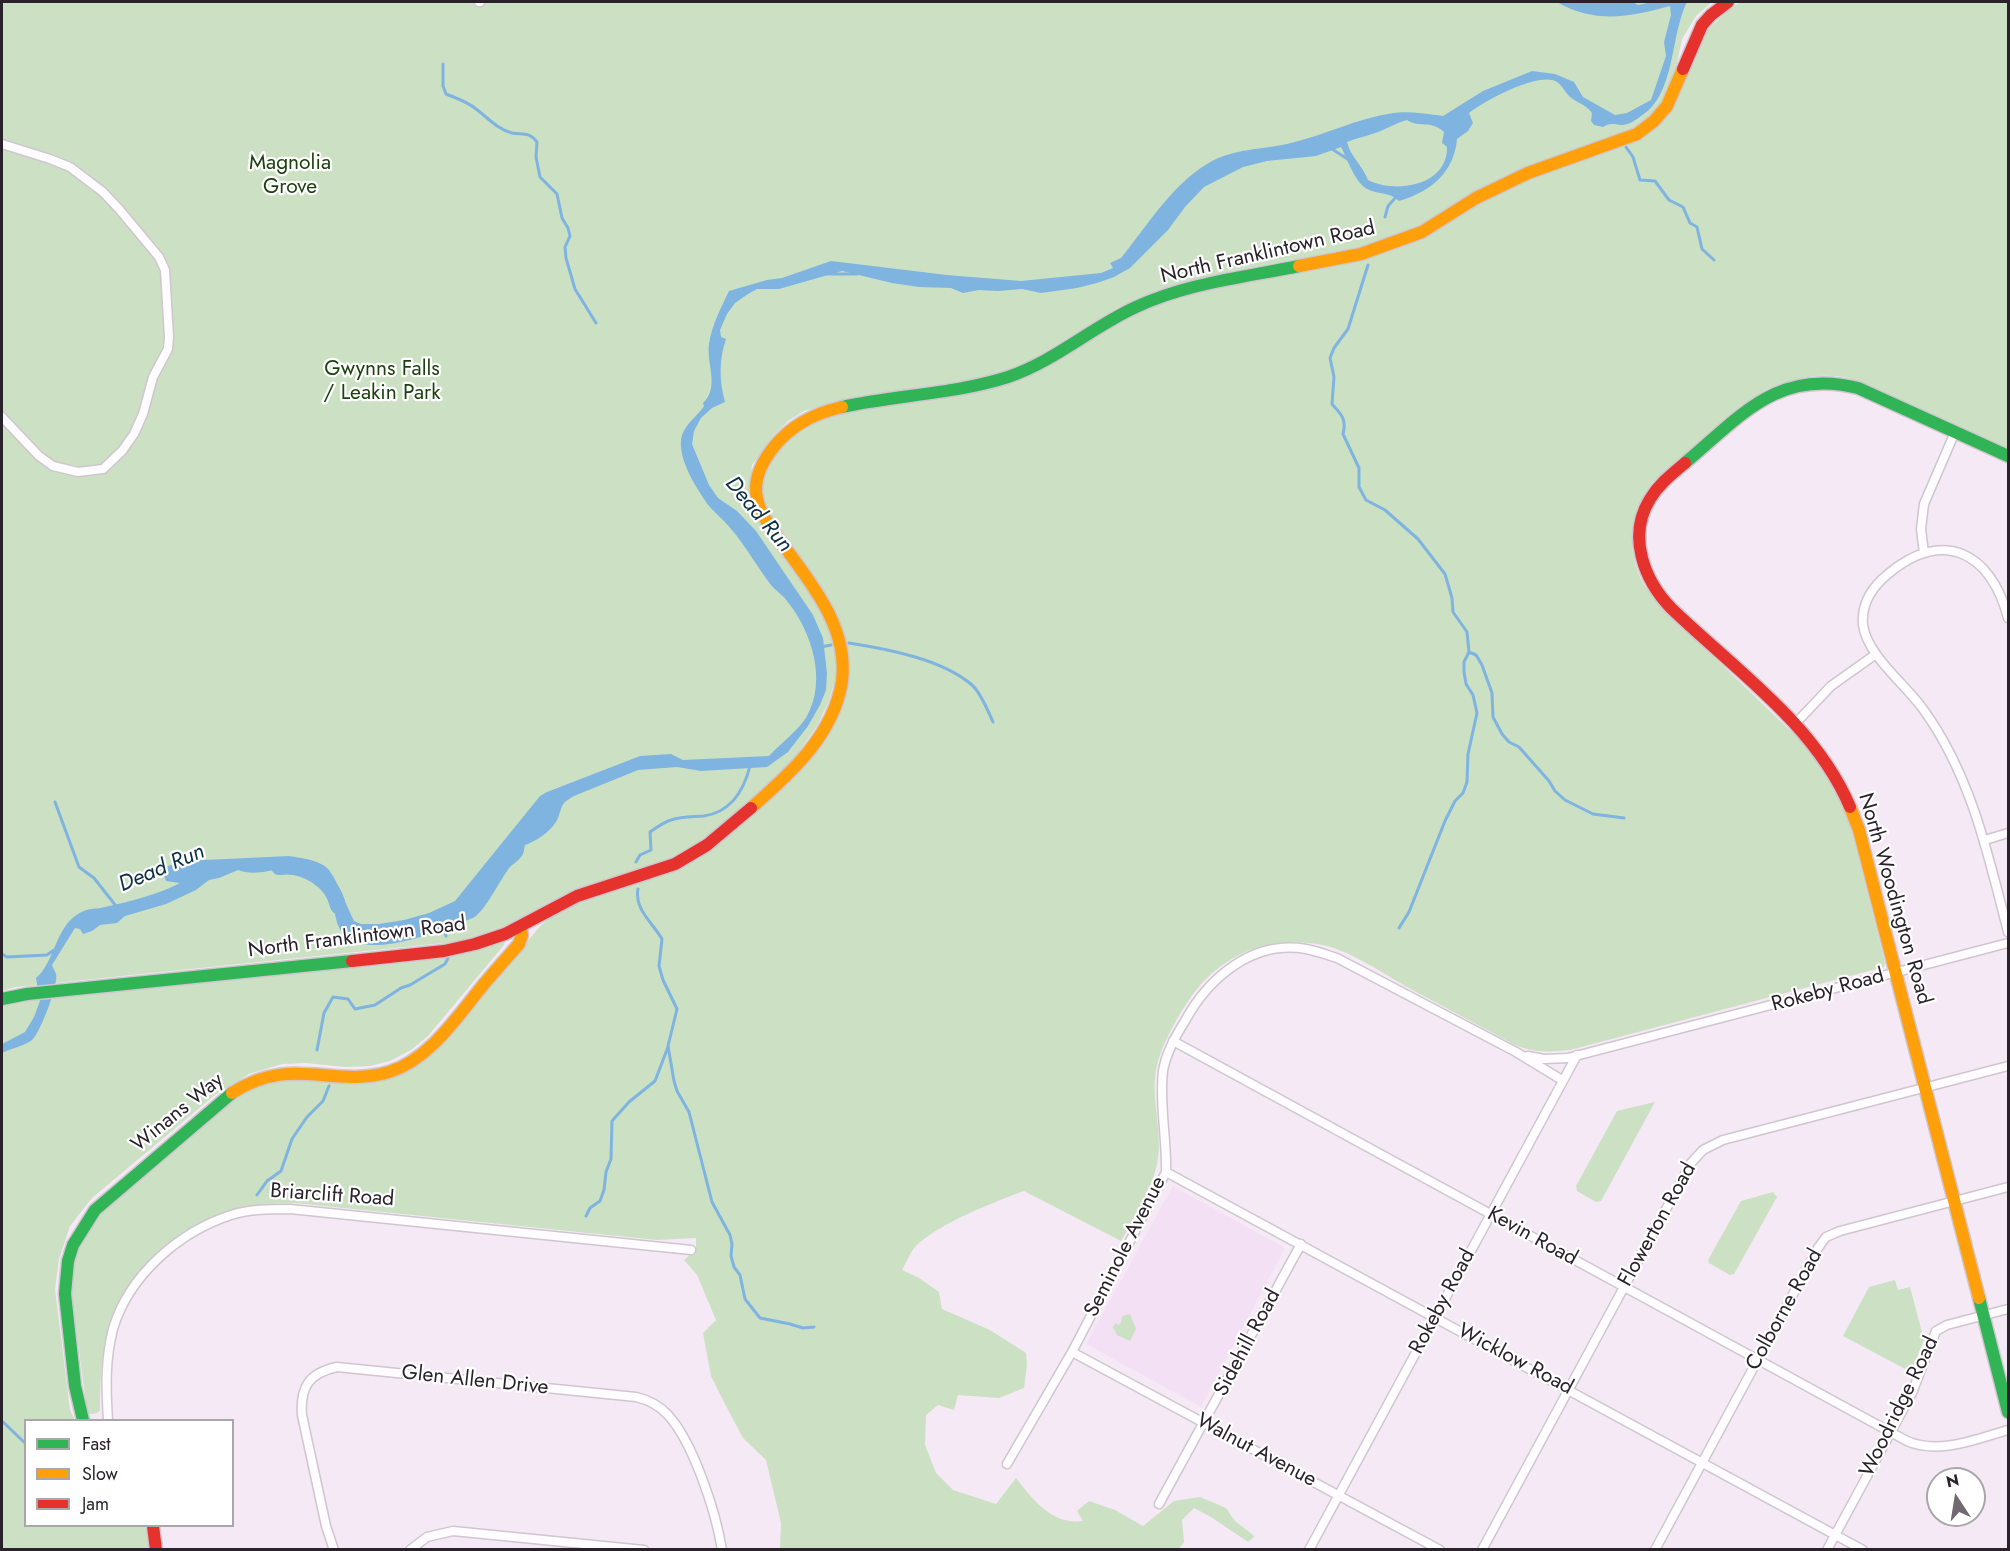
<!DOCTYPE html>
<style>
body{margin:0}
#map{position:relative;width:2010px;height:1551px;overflow:hidden;background:#f5e9f5;font-family:Jost,sans-serif}
canvas{display:block}
.frame{position:absolute;inset:0;border:3px solid #2a222a;pointer-events:none}
.legend{position:absolute;left:24px;top:1419px;width:210px;height:108px;box-sizing:border-box;background:#fff;border:2px solid #aaa7aa;margin:0;padding:8px 10px;list-style:none;font-size:18px;color:#2a222a}
.legend li{display:flex;align-items:center;gap:12px;height:30px}
.legend b{width:30px;border:2px solid #aaa7aa}
.north{position:absolute;left:1926px;top:1467px;width:60px;height:60px;box-sizing:border-box;background:#fff;border:2px solid #aaa7aa;border-radius:50%;rotate:348deg;font-size:16px;font-weight:700;line-height:24px;text-align:center;color:#2a222a}
.north::after{content:'';display:block;margin:auto;width:21px;height:27px;background:#716871;clip-path:polygon(50% 0,100% 100%,50% 72%,0 100%)}
</style>
<div id="map">
<canvas width="2010" height="1551"></canvas>
<div class="frame"></div>
<ul class="legend">
<li><b style="height:8px;background:#30b455"></b>Fast</li>
<li><b style="height:8px;background:#ff9f0a"></b>Slow</li>
<li><b style="height:8px;background:#e5322d"></b>Jam</li>
</ul>
<div class="north">N</div>
</div>
<script>
const context = document.querySelector('canvas').getContext('2d');
context.lineJoin = 'round';
function fill(path, color) {
  context.fillStyle = color;
  context.fill(path, 'evenodd');
}
function strokePath(path, color, width, dash) {
  context.strokeStyle = color;
  context.lineWidth = width;
  context.lineCap = dash ? 'butt' : 'round';
  context.setLineDash(dash || []);
  context.stroke(path);
}
function label(font, color, halo, rows, align = 'center') {
  context.font = font + ' Jost,sans-serif';
  context.lineWidth = 4.5;
  context.setLineDash([]);
  context.textBaseline = 'middle';
  context.strokeStyle = halo;
  context.fillStyle = color;
  for (const [text, x, y, turn = 0] of rows) {
    context.save();
    context.translate(x, y);
    context.rotate((+turn || 0) * Math.PI / 180);
    context.textAlign = isNaN(turn) ? turn : align;
    if (halo) context.strokeText(text, 0, 0);
    context.fillText(text, 0, 0);
    context.restore();
  }
}
fill(new Path2D(`
 M 1173,1186 L 1285,1248 L 1201,1407 L 1086,1344 Z`), '#f4e0f4');
fill(new Path2D(`
 M 2,2 L 1712,2 L 1696,16 L 1682,39 L 1677,63 L 1667,91 L 1657,109 L 1646,121 L 1617,136 L 1508,175 L 1474,192 L 1413,229 L 1356,249 L 1231,271 L 1157,290 L 1117,308 L 1030,361 L 1004,372 L 977,379 L 842,401 L 804,411 L 788,421 L 772,437 L 752,465 L 749,494 L 759,520 L 803,582 L 828,625 L 836,655 L 835,679 L 829,701 L 817,726 L 793,760 L 762,791 L 708,836 L 670,859 L 645,869 L 574,889 L 495,931 L 463,941 L 16,987 L 2,991 Z
 M 1741,2 L 2008,2 L 2008,448 L 1848,378 C 1819,372 1792,378 1765,390 L 1652,483 C 1632,512 1626,543 1640,577 C 1643,585 1650,593 1656,601 L 1801,741 L 1827,775 L 1844,806 L 1852,832 L 1885,963 L 1884,967 L 1570,1050 C 1548,1052 1536,1053 1515,1045 C 1479,1026 1443,1006 1407,987 C 1385,974 1351,952 1327,946 C 1282,936 1239,946 1206,979 C 1189,995 1162,1041 1157,1065 C 1151,1091 1159,1119 1159,1146 C 1158,1182 1138,1211 1121,1241 L 1024,1191 C 992,1203 945,1221 919,1243 C 911,1249 907,1262 902,1270 L 919,1278 L 939,1292 L 942,1309 L 990,1330 L 1026,1353 L 1027,1365 L 1024,1388 L 999,1398 L 958,1395 L 954,1410 L 938,1405 L 926,1415 L 925,1445 L 936,1473 L 953,1490 L 996,1504 L 1016,1478 C 1033,1500 1052,1525 1083,1521 L 1077,1511 L 1089,1501 L 1115,1510 L 1143,1526 L 1174,1501 L 1200,1497 L 1226,1508 L 1235,1521 L 1253,1535 L 1254,1537 L 1248,1542 L 1211,1517 L 1194,1508 L 1182,1520 L 1184,1542 L 1179,1549 L 780,1549 L 781,1523 L 766,1460 L 743,1438 L 725,1404 L 711,1376 L 703,1333 L 716,1320 L 697,1275 L 684,1260 L 696,1250 L 696,1238 L 657,1240 L 295,1203 C 227,1203 170,1226 131,1284 C 122,1298 112,1313 108,1329 C 101,1356 100,1383 100,1411 L 94,1414 L 89,1414 L 87,1410 L 72,1298 L 71,1274 L 82,1239 L 95,1219 L 110,1205 L 230,1102 L 251,1088 L 269,1082 L 293,1079 L 347,1083 L 368,1082 L 387,1078 L 423,1061 L 445,1041 L 541,925 L 567,905 L 593,894 L 651,878 L 742,822 L 834,717 L 844,643 L 773,521 L 761,494 L 762,476 L 772,455 L 802,427 L 823,416 L 1004,383 L 1158,300 L 1364,256 L 1470,206 L 1517,181 L 1651,130 L 1705,32 L 1732,7 Z
 M 503,938 L 505,941 L 504,945 L 428,1036 L 411,1050 L 390,1061 L 370,1066 L 344,1067 L 306,1063 L 282,1064 L 249,1074 L 216,1094 L 92,1198 L 70,1226 L 59,1259 L 55,1289 L 70,1410 L 75,1420 L 26,1420 L 26,1526 L 145,1526 L 148,1535 L 148,1549 L 2,1549 L 2,1003 L 20,999 Z
 M 1655,1102 L 1601,1201 L 1596,1202 L 1577,1191 L 1576,1186 L 1617,1111 Z
 M 1773,1192 L 1777,1197 L 1734,1274 L 1730,1275 L 1709,1263 L 1708,1260 L 1741,1201 Z
 M 1895,1280 L 1898,1290 L 1910,1287 L 1924,1340 L 1911,1372 L 1843,1336 L 1869,1287 Z
 M 1130,1314 L 1136,1329 L 1130,1341 L 1117,1335 L 1113,1327 L 1115,1323 L 1118,1325 L 1121,1323 L 1122,1316 Z`), '#cce0c4');
fill(new Path2D(`
 M 1557,2 L 1633,2 L 1638,5 L 1652,2 L 1687,2 C 1670,35 1676,94 1641,116 C 1636,120 1627,126 1620,125 C 1612,124 1611,123 1603,127 L 1594,125 L 1591,121 L 1592,113 C 1586,104 1576,103 1569,96 C 1565,92 1562,85 1557,82 C 1539,71 1485,101 1469,113 L 1473,123 L 1468,131 L 1457,139 C 1454,173 1430,192 1399,201 C 1388,191 1379,195 1367,189 C 1354,181 1348,160 1341,147 L 1316,156 L 1267,161 L 1243,167 L 1204,187 L 1185,207 L 1168,230 L 1130,268 L 1114,277 L 1097,283 L 1077,288 L 1041,293 L 1022,289 L 998,291 L 979,290 L 963,293 L 951,288 L 919,287 L 892,283 L 842,271 L 779,289 L 757,289 L 748,294 L 735,303 L 727,314 L 720,330 L 721,337 L 726,339 C 719,360 719,380 725,402 L 712,408 L 701,418 L 694,431 L 692,444 L 709,485 L 718,498 L 737,511 L 756,531 L 813,615 L 823,638 L 827,673 L 826,690 L 820,705 L 808,726 L 788,752 L 767,767 L 701,771 L 677,767 L 638,770 L 574,796 C 560,804 563,805 558,818 C 553,830 537,841 525,845 C 524,848 524,852 523,854 C 520,860 514,863 510,867 C 500,880 487,907 476,916 C 470,920 461,922 454,925 C 428,935 374,956 348,938 C 326,923 343,887 314,872 C 289,858 263,880 238,870 L 219,878 L 209,880 L 196,890 L 166,904 L 125,916 L 117,923 L 100,925 L 92,931 L 83,934 L 80,929 L 75,928 L 52,965 C 53,968 55,971 56,974 C 59,984 40,1033 32,1040 C 27,1045 9,1049 2,1053 L 2,1044 L 25,1032 L 34,1017 L 40,1001 L 36,978 C 54,963 55,931 75,916 C 88,907 92,910 105,907 C 131,901 157,895 180,883 L 166,881 L 164,876 L 168,866 L 184,861 L 289,856 C 301,858 321,860 329,870 C 338,882 347,907 354,921 L 361,924 L 379,924 L 404,920 L 429,913 L 455,901 L 540,796 L 547,792 L 640,756 L 671,754 L 683,760 L 769,756 C 779,745 800,729 807,716 C 827,680 812,632 787,601 C 783,595 776,591 771,585 C 757,567 746,546 731,529 C 725,521 716,514 709,506 C 697,489 679,462 681,440 C 683,425 697,417 704,406 L 703,403 C 720,387 706,363 709,344 C 712,324 721,308 729,291 L 767,280 L 782,278 L 831,261 L 947,275 L 1021,281 L 1101,273 L 1113,268 L 1110,263 L 1121,258 C 1147,226 1171,186 1207,164 C 1232,148 1263,150 1291,143 C 1325,135 1358,118 1393,113 C 1409,111 1427,114 1443,116 L 1483,91 L 1532,71 L 1555,74 L 1574,82 L 1583,97 L 1615,115 L 1627,113 L 1651,100 L 1666,56 L 1664,42 L 1671,15 L 1670,6 C 1631,17 1595,24 1557,2 ZM 1407,120 C 1421,129 1429,119 1444,132 L 1442,143 L 1447,147 C 1448,186 1395,194 1368,180 C 1363,166 1350,156 1347,142 C 1356,138 1365,137 1375,133 C 1387,129 1395,123 1407,120 Z`), '#7fb4e0');
strokePath(new Path2D(`
 M 443,64 L 443,86 L 446,94 C 456,98 468,102 476,109 C 487,117 497,129 512,133 C 523,135 528,131 537,142 L 536,157 L 540,177 L 557,194 L 562,218 L 568,228 L 570,236 L 565,247 L 566,258 L 575,289 L 596,323
 M 1626,147 L 1633,157 L 1640,180 L 1655,181 L 1669,200 L 1683,207 L 1690,223 L 1697,227 L 1702,249 L 1714,260
 M 1332,149 L 1349,160
 M 1385,217 L 1388,206 L 1397,196
 M 1368,265 L 1348,329 L 1334,348 L 1330,358 L 1334,377 L 1332,404 C 1341,414 1347,419 1343,434 L 1359,468 L 1359,487 L 1366,500 L 1385,510 L 1418,539 L 1445,574 L 1452,598 L 1453,612 L 1467,632 L 1469,652 L 1464,662 L 1464,672 L 1466,684 L 1473,695 L 1477,713 L 1468,754 L 1467,782 L 1463,793 L 1455,801 L 1445,821 L 1409,912 L 1399,928
 M 827,274 L 857,274
 M 849,643 C 887,649 942,659 972,685 C 981,693 988,711 993,722
 M 821,647 L 831,645
 M 1469,652 L 1476,655 L 1482,665 L 1492,693 L 1493,717 L 1502,734 L 1509,742 L 1519,747 L 1549,781 L 1555,791 L 1565,800 L 1593,814 L 1624,818
 M 55,802 L 79,867 L 94,878 L 116,906
 M 636,862 L 640,855 L 651,850 L 650,832 C 657,827 664,822 671,820 C 682,816 693,817 704,816 C 731,812 744,790 750,766
 M 638,889 C 634,909 652,922 662,939 L 659,966 L 663,980 L 677,1009 L 668,1046 L 674,1081 L 677,1091 L 689,1112 L 712,1202 L 730,1235 L 732,1244 L 731,1256 L 734,1267 L 740,1275 L 745,1299 L 760,1318 L 790,1324 L 803,1328 L 814,1327
 M 444,927 L 446,936
 M 2,954 L 7,957 L 47,955 L 54,950
 M 317,1050 L 324,1013 L 333,997 L 348,999 L 355,1009 L 375,1005 L 401,988 L 410,985 L 445,964 L 448,958
 M 257,1195 L 267,1181 L 281,1171 L 292,1139 L 307,1117 L 323,1101 L 329,1086
 M 586,1216 L 590,1208 L 600,1201 L 604,1190 L 606,1172 L 611,1159 L 612,1121 L 629,1102 L 655,1081 L 668,1047
 M 2,1421 L 26,1444`), '#7fb4e0', 3);
strokePath(new Path2D(`
 M 279,867 C 304,863 333,881 338,906`), '#7fb4e0', 16);
const street = new Path2D(`
 M 479,2 L 480,2
 M 2,144 L 50,159 L 70,167 L 103,192 L 119,209 L 159,257 L 165,270 L 169,337 L 168,349 L 153,377 L 143,414 L 134,434 L 122,451 L 103,469 L 78,472 L 53,466 L 39,456 L 2,417
 M 1924,553 L 1921,529 L 1924,504 L 1955,432
 M 2008,618 C 1991,552 1943,528 1888,574 C 1872,587 1861,603 1863,625 C 1867,655 1905,684 1923,709 C 1971,775 1988,854 2008,932
 M 1794,725 L 1831,686 L 1876,654
 M 1985,840 L 2008,833
 M 1173,1041 L 1907,1441 C 1939,1455 1976,1439 2008,1430
 M 1528,1056 L 1544,1059 L 1568,1058 L 2008,943
 M 1166,1172 L 1863,1550
 M 1072,1352 L 1440,1550
 M 108,1420 C 106,1389 105,1360 113,1329 C 129,1275 179,1232 231,1215 C 250,1209 270,1209 290,1209 L 691,1250
 M 1007,1464 L 1072,1352 L 1166,1172 C 1167,1138 1159,1104 1163,1071 C 1166,1053 1175,1037 1185,1021 C 1209,977 1253,940 1306,949 C 1317,951 1327,955 1337,958 L 1516,1052 L 1562,1080
 M 1159,1504 L 1301,1244
 M 334,1550 L 326,1526 L 302,1415 C 300,1387 309,1373 337,1367 L 636,1397 C 649,1400 659,1405 668,1415 C 693,1442 716,1512 722,1550
 M 410,1550 L 427,1537 L 453,1531 L 644,1550
 M 1309,1550 L 1577,1055
 M 1482,1550 L 1691,1163 L 1703,1150 L 1723,1140 L 2008,1066
 M 1655,1550 L 1818,1248 L 1826,1237 L 1840,1231 L 2008,1187
 M 1827,1550 L 1912,1393 L 1936,1331 L 1947,1325 L 2008,1309`);
const fast = new Path2D(`
 M 842,407 C 897,395 955,394 1008,377 C 1055,361 1092,327 1136,307 C 1187,283 1245,277 1299,266
 M 1685,463 C 1741,416 1778,368 1858,388 L 2008,456
 M 2,999 L 27,994 L 352,961
 M 1979,1298 L 2008,1412
 M 83,1420 L 75,1386 L 65,1294 L 68,1261 L 73,1245 L 95,1210 L 232,1093`);
const slow = new Path2D(`
 M 1299,266 L 1361,254 L 1422,232 L 1476,198 L 1528,173 L 1637,134 L 1654,121 L 1667,106 L 1683,69
 M 1850,807 L 1859,830 L 1979,1298
 M 751,808 C 790,774 834,735 842,681 C 849,627 810,582 781,542 C 772,529 760,515 757,498 C 753,480 762,462 773,448 C 791,425 815,413 842,407
 M 232,1093 C 292,1054 332,1089 389,1072 C 428,1060 455,1020 480,989 C 492,974 506,959 519,944 L 522,935 L 520,927`);
const jam = new Path2D(`
 M 1683,69 L 1702,25 L 1711,15 L 1728,2
 M 1685,463 C 1672,474 1659,484 1650,499 C 1627,536 1644,580 1671,608 C 1734,669 1815,724 1850,807
 M 352,961 L 444,951 L 475,944 L 505,934 L 577,896 L 675,864 L 707,845 L 751,808
 M 153,1526 L 156,1550`);
strokePath(street, '#cfc6cf', 11);
strokePath(fast, '#cfc6cf', 15);
strokePath(slow, '#cfc6cf', 15);
strokePath(jam, '#cfc6cf', 15);
strokePath(street, '#fefcfe', 8);
strokePath(fast, '#30b455', 12);
strokePath(slow, '#ff9f0a', 12);
strokePath(jam, '#e5322d', 12);
label('21px', '#1d410e', '#fff', [
 ["Magnolia",290,164],
 ["Grove",290,188],
 ["Gwynns Falls",382,370],
 ["/ Leakin Park",382,394]
]);
label('21px', '#2a222a', '#fff', [
 ["North Franklintown Road",1268,253,-13],
 ["North Woodington Road",1894,899,74],
 ["North Franklintown Road",357,938,-7],
 ["Rokeby Road",1828,991,-15],
 ["Winans Way",178,1113,-39],
 ["Briarclift Road",332,1196,4],
 ["Flowerton Road",1658,1225,-61],
 ["Kevin Road",1532,1237,29],
 ["Seminole Avenue",1126,1247,-63],
 ["Rokeby Road",1443,1302,-62],
 ["Colborne Road",1785,1310,-61],
 ["Sidehill Road",1248,1343,-62],
 ["Wicklow Road",1515,1360,28],
 ["Glen Allen Drive",475,1381,6],
 ["Woodridge Road",1900,1407,-64],
 ["Walnut Avenue",1256,1451,28]
]);
label('italic 22px', '#0a2e45', '#fff', [
 ["Dead Run",758,515,50],
 ["Dead Run",162,869,-23]
]);
</script>
